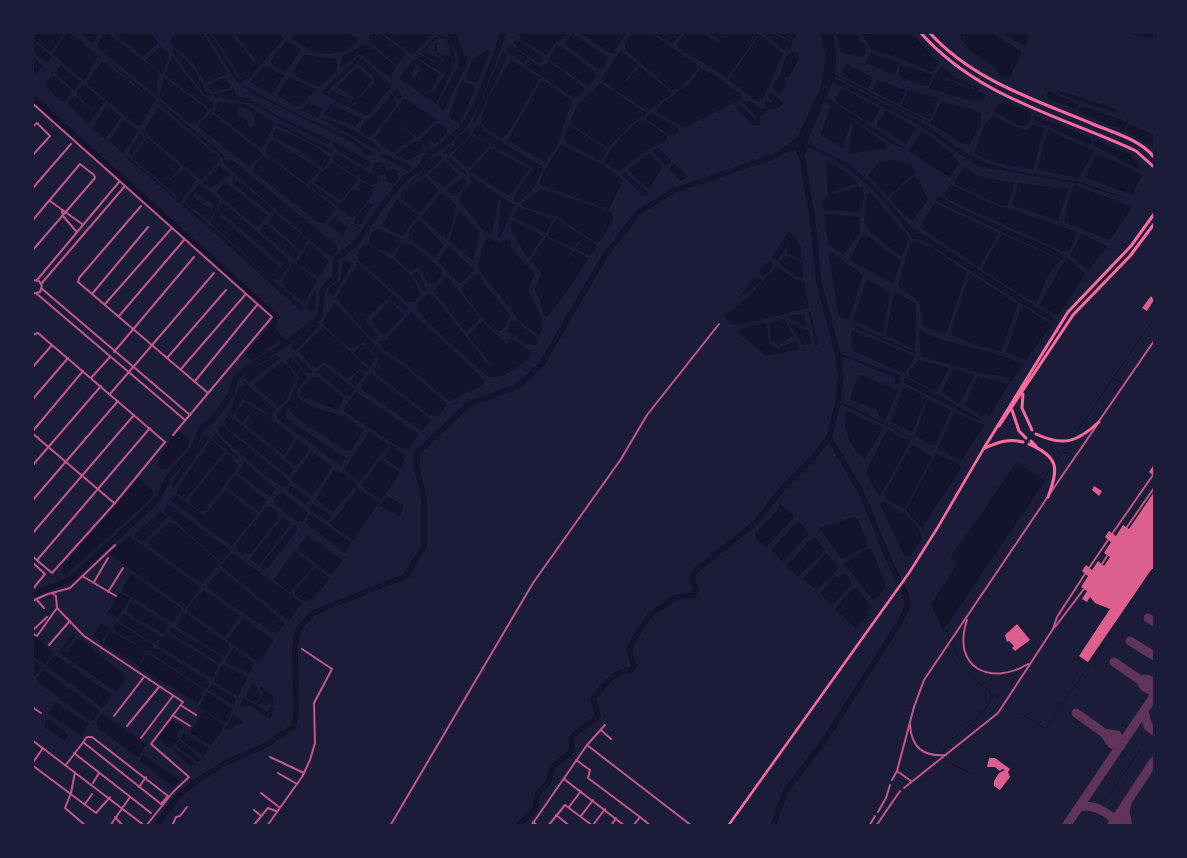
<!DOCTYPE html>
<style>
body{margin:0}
#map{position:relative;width:1187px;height:858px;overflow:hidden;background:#1b1b3a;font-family:"Source Sans 3",sans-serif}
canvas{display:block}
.frame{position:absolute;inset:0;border:34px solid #1b1b3a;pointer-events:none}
</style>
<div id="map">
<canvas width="1187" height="858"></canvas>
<div class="frame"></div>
</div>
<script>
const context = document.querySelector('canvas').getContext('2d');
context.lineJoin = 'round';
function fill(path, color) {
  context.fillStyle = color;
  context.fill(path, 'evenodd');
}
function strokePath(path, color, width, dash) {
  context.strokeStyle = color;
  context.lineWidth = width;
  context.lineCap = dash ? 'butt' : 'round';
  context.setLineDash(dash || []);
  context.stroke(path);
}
fill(new Path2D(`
 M 104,32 L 108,33 L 159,73 L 156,95 L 98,48 L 97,45 Z
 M 178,32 L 203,33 L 226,71 L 226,74 L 207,82 L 204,81 L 193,63 L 171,43 L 171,39 Z
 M 347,32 L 358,39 C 342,62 309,55 291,37 L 294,33 Z
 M 371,32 L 379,33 L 405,53 L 399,64 L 396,65 L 368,39 Z
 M 962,32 L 992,33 L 1021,51 L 1021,56 L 1008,79 L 1000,76 L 997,69 L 970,50 L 960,37 Z
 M 32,33 L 33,32 L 64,33 L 50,52 L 33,38 Z
 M 66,33 L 71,33 L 98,56 L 85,79 L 80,78 L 53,54 Z
 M 80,33 L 100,33 L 92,43 Z
 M 112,33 L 151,33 L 158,43 L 143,56 Z
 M 206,33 L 210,33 L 239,79 L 242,79 L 212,33 L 230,33 L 255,64 L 256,60 L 234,33 L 279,33 L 283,39 L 248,79 L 240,84 L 235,79 Z
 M 383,33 L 398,33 L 396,38 L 401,33 L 436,33 L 412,54 Z
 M 447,33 L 456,33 L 463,52 L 469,60 L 444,110 L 437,105 L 452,78 L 454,72 L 459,68 L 458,55 Z
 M 519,33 L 519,32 L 571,33 L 554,44 L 546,55 L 520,39 Z
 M 580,33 L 579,33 L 626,33 L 613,53 L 610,53 Z
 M 632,33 L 651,33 L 697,65 L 698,68 L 679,89 L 671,90 L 625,49 L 625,44 Z
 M 655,33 L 666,33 L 665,38 L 669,33 L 682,33 L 672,44 Z
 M 685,33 L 702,33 L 719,43 L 721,41 L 708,33 L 724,33 L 722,39 L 727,33 L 759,33 L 727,78 L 678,47 L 677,44 Z
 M 763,33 C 775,32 781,39 793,42 L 789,51 L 782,49 Z
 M 777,33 L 795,33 L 796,37 L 792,41 Z
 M 820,33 L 833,33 L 836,55 L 835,74 L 929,122 L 912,116 L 835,76 L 834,78 L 928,126 L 961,150 L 984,162 L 1011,170 L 1085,183 L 1131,200 L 1079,184 L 982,167 L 968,160 L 918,124 L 833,82 L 826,97 L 906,149 L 892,144 L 824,101 L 807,143 L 849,164 L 874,186 L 909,225 L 1052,317 L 1053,321 L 1043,317 L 922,240 L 913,239 C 886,199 852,163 807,147 L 805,155 L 798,156 L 795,150 L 788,153 L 784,148 L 798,136 L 821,87 L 826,56 Z
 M 836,33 L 855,33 L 866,48 L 865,55 L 858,57 L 840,51 Z
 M 861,33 L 911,33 L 939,63 L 931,72 C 913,62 892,56 872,50 Z
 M 1002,33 L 1025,33 L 1030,37 L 1025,46 Z
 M 1127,33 L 1154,33 L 1154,39 Z
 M 438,34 L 450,39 L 456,61 L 436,104 L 399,79 L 413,60 L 416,59 L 439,74 L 430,92 L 433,92 L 445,74 L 416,57 L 418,54 L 450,71 L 420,52 ZM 439,37 C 448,40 452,46 449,55 L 444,56 L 437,52 L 437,43 L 434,43 L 435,54 L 444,58 L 444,61 L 425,52 L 429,45 ZM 418,64 L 422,68 L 414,79 L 410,74 Z
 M 572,34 L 608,57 L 602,69 L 598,69 L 566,45 L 567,40 Z
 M 760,34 L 783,54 L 762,100 L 758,102 L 729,80 Z
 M 517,39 L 542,56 L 542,62 L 540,63 C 531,58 517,51 514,42 Z
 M 33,40 L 52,57 L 47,63 L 33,52 Z
 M 287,41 L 301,50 L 285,73 L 272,65 L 271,60 Z
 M 366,43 L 395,66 L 391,78 L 360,54 L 340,68 L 342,57 Z
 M 510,45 L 527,57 L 525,64 L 507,51 Z
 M 161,46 L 169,54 L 163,74 L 146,60 Z
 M 556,46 L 562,47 L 595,72 L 596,76 L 588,87 L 549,59 Z
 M 174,49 L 194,69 L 207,93 L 214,95 L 234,89 L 236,96 L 248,98 L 278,116 L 330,140 L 330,143 L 327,144 L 250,103 L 205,95 L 172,52 Z
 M 486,51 L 490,52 L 477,83 L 466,79 L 472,60 Z
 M 620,51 L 638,64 L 619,88 L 640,67 L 670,91 L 671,94 L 648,111 L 604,82 L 602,78 Z
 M 503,52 L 506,55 L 506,59 L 476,122 L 474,122 L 475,115 Z
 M 792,52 L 798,54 L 799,58 L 789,77 L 783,77 L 787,81 L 781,94 L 778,94 L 772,88 L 779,75 L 782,75 C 779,69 786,54 792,52 Z
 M 871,53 L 899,63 L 895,75 L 865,63 Z
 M 304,55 L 337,59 L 337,71 L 319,87 L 296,76 L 293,71 Z
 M 33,56 L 43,66 L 35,75 L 33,74 Z
 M 104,57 L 156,99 L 140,126 L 136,125 L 86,83 L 102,61 L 152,100 Z
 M 172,57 L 202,95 L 213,103 L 212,110 L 165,75 Z
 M 358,57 L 363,59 L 392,86 L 367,116 L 321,93 ZM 357,63 L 373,76 L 375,81 L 354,105 L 326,93 Z
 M 511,60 L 540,78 L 508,133 L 501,138 L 488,130 L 480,121 L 490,95 Z
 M 530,60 L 542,67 L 549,62 L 584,87 L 584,92 L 574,98 L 528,67 L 526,65 Z
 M 847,64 L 873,78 L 868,88 L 842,76 L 842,73 Z
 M 60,65 L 81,82 L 74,90 L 55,73 Z
 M 901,65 L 931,74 L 932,77 L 928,85 L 923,86 L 900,77 L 898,74 Z
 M 265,66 L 269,67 L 284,76 L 272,94 L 250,82 Z
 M 941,66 L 956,78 L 976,87 L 978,92 L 986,95 L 983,101 L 967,100 L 929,88 ZM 942,76 L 974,88 L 975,90 L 946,80 Z
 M 357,67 L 372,80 L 355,102 L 352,103 L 330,94 L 331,91 L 353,100 L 354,97 L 337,87 Z
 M 701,68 L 718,77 L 742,96 L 738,101 L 684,128 L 657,112 L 656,108 L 691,82 Z
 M 52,75 L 71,90 L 70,95 L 65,101 L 61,101 L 45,86 Z
 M 289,77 L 316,90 L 298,107 L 277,95 Z
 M 164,78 L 206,108 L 207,113 L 195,124 L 188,122 L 159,97 Z
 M 224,78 L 231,85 L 230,88 L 213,92 L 208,89 L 210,84 Z
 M 877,80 L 906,90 L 899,105 L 872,90 Z
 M 541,81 L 544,81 L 572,101 L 556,147 L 545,162 L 508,140 Z
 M 463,82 L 474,86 L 475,89 L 460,123 L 452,120 L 449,115 L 460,85 Z
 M 601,83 L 646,113 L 630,125 L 608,148 L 573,125 L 571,119 L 578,105 Z
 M 83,84 L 105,102 L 88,124 L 68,104 L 74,96 L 95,113 L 76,93 Z
 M 245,86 L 283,107 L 350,137 L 376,155 L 366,155 L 354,143 L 253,94 L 243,87 Z
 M 397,88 L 402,97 L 399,99 L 394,96 L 396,105 L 373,135 L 368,137 L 360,131 L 361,126 L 374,115 Z
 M 841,88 L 880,108 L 873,122 L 870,123 L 835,101 Z
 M 1057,90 L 1115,109 L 1116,113 L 1060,94 Z
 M 909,91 L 938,98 L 930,119 L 902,107 L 902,103 Z
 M 1049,91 L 1079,105 L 1076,109 L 1049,99 L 1046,95 Z
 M 770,92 L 784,103 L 777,109 L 771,108 L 760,116 L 759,120 L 762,123 L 759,126 L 753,125 L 737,109 L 739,105 L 756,120 L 757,117 L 742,102 L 748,100 L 764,110 L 765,101 L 774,103 L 768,96 Z
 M 404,98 L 437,120 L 417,137 L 395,119 L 414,138 L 392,152 L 379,143 L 375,138 Z
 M 159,101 L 225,156 L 224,159 L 163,107 L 158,102 Z
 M 1004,101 L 1030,113 L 1032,116 L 1026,126 L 1020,126 L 995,112 L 995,109 Z
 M 219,102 L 246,104 L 275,123 L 263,147 L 259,147 L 214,112 ZM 238,107 L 245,108 L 256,115 L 253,127 L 249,126 L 247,121 L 238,115 Z
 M 309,102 L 322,109 L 318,118 L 301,110 Z
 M 941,102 L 973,109 L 981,114 L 981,123 L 970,144 L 963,144 L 932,124 L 931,122 Z
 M 330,104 L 362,119 L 355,126 L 324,115 Z
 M 107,105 L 121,117 L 105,139 L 92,128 Z
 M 1081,106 L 1128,122 L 1123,130 L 1079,112 Z
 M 158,107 L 221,159 L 201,180 L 144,132 Z
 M 834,107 L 886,144 L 886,148 L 848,154 L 853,124 L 851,121 L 843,148 L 822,136 L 821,134 L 830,108 Z
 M 886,111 L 917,128 L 906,144 L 877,126 L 877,122 Z
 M 211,113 L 261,152 L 263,156 L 248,166 L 199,127 L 200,123 Z
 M 651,113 L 677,127 L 679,132 L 670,136 L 647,120 L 646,118 Z
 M 993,116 L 1023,130 L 1027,130 L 1033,125 L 1044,128 L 1033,170 L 998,163 L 974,154 L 984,126 Z
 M 1035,116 L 1091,138 L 1091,143 L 1087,144 L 1034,120 Z
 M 321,119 C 334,119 377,140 381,152 Z
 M 124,120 L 138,131 L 123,153 L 109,141 Z
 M 644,120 L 667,136 L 666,141 L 642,153 L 619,171 L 604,163 C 611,145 625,132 639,121 Z
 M 278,123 L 332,150 L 333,154 L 277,125 Z
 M 437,123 L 446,127 L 447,133 L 435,144 L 426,138 L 430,146 L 426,149 L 421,139 Z
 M 481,124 L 485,132 L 543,167 L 534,188 L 518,203 L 513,198 L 533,168 L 473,134 L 474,128 Z
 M 1129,124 L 1154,135 L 1154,148 L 1126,131 Z
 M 569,125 L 607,150 L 603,159 L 598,160 L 566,142 L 564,137 Z
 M 470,127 C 472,137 457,148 449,154 L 443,153 L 451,145 L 455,147 L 454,141 Z
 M 275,128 C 287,132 325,149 330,159 L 324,168 L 320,167 L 299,150 L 273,137 Z
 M 1048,130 L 1094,151 L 1079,178 L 1037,169 Z
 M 922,131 L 950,152 L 959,163 L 950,178 L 909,151 Z
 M 140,134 L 144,137 L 131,156 L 129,152 Z
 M 471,136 L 487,143 L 489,146 L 468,169 L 452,155 Z
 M 147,138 L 181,167 L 165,184 L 184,169 L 197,180 L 179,203 L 176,202 L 176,195 L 133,158 Z
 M 273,140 L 318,168 L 320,170 L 307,184 L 266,153 L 269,142 Z
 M 1096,140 L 1130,154 L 1140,165 L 1139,168 L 1136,168 L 1093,145 Z
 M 415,141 L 421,142 L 424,151 L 408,160 L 395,155 Z
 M 334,142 L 370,161 L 369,167 L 366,168 L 332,147 Z
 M 561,144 L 609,169 L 623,180 L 609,209 L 540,185 L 541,177 Z
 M 491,148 L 529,169 L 509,196 L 470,171 Z
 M 658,148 L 671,160 L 671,162 L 665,165 L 652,151 Z
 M 335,153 L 376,176 L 378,179 L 377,184 L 371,185 L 334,162 L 333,158 Z
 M 382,153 L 408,164 L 412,168 L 407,170 L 382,157 Z
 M 650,153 L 662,167 L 650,187 L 647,188 L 628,170 Z
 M 1097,153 L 1142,174 L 1132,195 L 1085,177 Z
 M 127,156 L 174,196 L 175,199 L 126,157 Z
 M 437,156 L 441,156 L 442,159 L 421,177 L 403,188 L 420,175 L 428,160 Z
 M 264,157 L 268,157 L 332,205 L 336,209 L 324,224 L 318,222 L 253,171 L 257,162 Z
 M 448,157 L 464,170 L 468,176 L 446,160 Z
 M 226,159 L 232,160 L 337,246 L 338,249 L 333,257 L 324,252 L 224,164 L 223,161 Z
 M 894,160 L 913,166 L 915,172 L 888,197 L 868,175 L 880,162 Z
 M 444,161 L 459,175 L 444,187 L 428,175 Z
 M 826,161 L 845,171 L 857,183 L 832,192 L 832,194 L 850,190 L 858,186 L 862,187 L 864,194 L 861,212 L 824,210 L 822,201 L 828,195 Z
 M372 169a7 7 0 1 1 14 0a7 7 0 1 1-14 0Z
 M 332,163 L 358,179 L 341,201 L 315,183 L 319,175 Z
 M 674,164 L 688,176 L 681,181 L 669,169 Z
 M 219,166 L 231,174 L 211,188 L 203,183 Z
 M 963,167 L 980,177 L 1015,183 L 1007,206 L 1000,205 L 955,184 L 955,180 Z
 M385 176a7 7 0 1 1 14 0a7 7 0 1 1-14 0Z
 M 624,172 L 648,192 L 649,195 L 644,196 L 622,175 Z
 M 471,176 L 514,205 L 500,238 L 498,236 L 501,200 L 498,200 L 493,231 L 490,234 L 483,230 L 459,201 L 462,191 L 472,183 L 469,179 Z
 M 914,176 L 918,179 L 928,200 L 912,222 L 891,201 L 892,196 Z
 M 425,177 L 439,190 L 419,213 L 400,197 L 402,191 Z
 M 234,178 L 272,207 L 272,212 L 269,212 L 232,183 Z
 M 463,178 L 467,182 L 456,196 L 453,196 L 447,189 Z
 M 361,181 L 373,187 C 373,197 361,213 351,218 L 338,207 L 353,189 L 369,194 L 357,188 Z
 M 226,183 L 267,215 L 260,225 L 255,226 L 216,192 Z
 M 311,183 L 338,203 L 338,206 L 311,188 L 309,185 Z
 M 1018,183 L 1068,189 L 1058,221 L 1012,205 Z
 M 199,184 L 219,199 L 216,210 L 209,220 L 185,202 ZM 196,193 L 212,204 L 213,208 C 207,209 197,201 193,195 Z
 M 952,185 L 994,205 L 1016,211 L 1075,231 C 1077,237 1071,251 1065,252 L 947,199 L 944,193 Z
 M 1075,185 L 1132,207 L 1110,240 L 1064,222 L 1070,194 Z
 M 541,189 L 612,212 L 613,220 L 600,241 L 595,242 L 558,217 L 521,206 L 521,204 Z
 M 870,192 L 909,238 L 902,256 C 894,253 890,247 883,242 C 859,224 864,223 867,195 Z
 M 441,193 L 444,194 L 456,205 L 452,225 L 446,239 L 421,218 Z
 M 940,196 L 959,208 L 1053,249 L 1065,257 L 1062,260 L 937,201 L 936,197 Z
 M 397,199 L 418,215 L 402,236 L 382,226 Z
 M 181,203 L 184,203 L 303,306 L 303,310 L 299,309 Z
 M 369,203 L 374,204 L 364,217 L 362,224 L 355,224 L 354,219 Z
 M 935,203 L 999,233 L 979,267 L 921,228 L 922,223 Z
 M 221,204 L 226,205 L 288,259 L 289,265 L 280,280 L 273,279 L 210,223 ZM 221,212 L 282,264 L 282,269 L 219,216 Z
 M 518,207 L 553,219 L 546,233 L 513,217 Z
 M 459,210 L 480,232 L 473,260 L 449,241 Z
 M 275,213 L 307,239 L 302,252 L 269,222 Z
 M 824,214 L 860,217 L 860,231 L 844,255 L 828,244 Z
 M 335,217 L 347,227 L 343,235 L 328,225 L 329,222 Z
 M 419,219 L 444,245 L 435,257 L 408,238 L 410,230 Z
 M 556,219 L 595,244 L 597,247 L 590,256 L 576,249 L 582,238 L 573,248 L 549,237 L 549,232 Z
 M 511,220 L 543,236 L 529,258 L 527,258 L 510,228 Z
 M 264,225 L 268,225 L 299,253 L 295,259 L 262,233 L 261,228 Z
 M 378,229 L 401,239 L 400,244 L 392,254 L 380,250 L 369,242 L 371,233 Z
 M 788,232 L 790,232 L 801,247 L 801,260 L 787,253 L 789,245 L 777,260 L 772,258 Z
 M 1002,234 L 1060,260 L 1048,275 L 1037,302 L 1028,299 L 984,271 L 982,268 Z
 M 1081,234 L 1107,246 L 1089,270 L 1070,256 Z
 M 862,235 L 868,236 L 901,261 L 893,284 L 850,260 Z
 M 486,237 L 500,243 L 509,239 L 512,249 L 535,274 L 528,290 C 533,302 548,322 539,335 L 517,319 L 514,313 L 479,270 L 478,264 Z
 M 546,237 L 571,250 L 566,261 L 574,251 L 588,258 L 573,283 L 548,316 L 544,317 L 540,300 L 535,290 L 541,274 L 531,260 Z
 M 913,241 L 931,247 L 967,272 L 946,334 L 924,327 L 919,301 L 898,286 L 910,244 Z
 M 403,242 L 417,248 L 442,270 L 442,276 L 433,285 L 428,283 L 420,268 L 417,267 L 410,271 L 394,257 Z
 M 310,243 L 329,261 L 319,278 L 296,263 Z
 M 365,244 L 369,244 C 386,257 416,271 420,294 L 414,302 L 407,302 L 358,260 L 359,250 Z
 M 449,246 L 474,270 L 460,284 L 438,261 Z
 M 831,252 L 863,275 L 849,320 L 840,317 L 838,313 L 829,255 Z
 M 785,255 L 803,263 L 803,278 L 797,277 L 780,264 Z
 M 1067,257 L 1085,274 L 1060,313 L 1056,315 L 1039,305 Z
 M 343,258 L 352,264 L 333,296 L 328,292 L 328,289 L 340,280 Z
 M 769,260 L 773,263 L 766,276 L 762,276 L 759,271 Z
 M 294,263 L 317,280 L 304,303 L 285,288 L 282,282 L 291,265 Z
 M 358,263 L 409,309 L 406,311 L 388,298 L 365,320 L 377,335 L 375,340 L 366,333 L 336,298 Z
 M 777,266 L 794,279 L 804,282 L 809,307 L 757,321 L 732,325 L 725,318 L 727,314 L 751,295 Z
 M 416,272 L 419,273 L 427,291 L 424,292 L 413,274 Z
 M 476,274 L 480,275 L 483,283 L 511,316 L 501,331 C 485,328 472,304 462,291 L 462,288 Z
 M 970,274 L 1018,304 L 1001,351 L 975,345 L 950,334 Z
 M 445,278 L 448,278 L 480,318 L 466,332 L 434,291 Z
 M 755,278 L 763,280 L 739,298 L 753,279 Z
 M 867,280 L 890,292 L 883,334 L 853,320 Z
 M 316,289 L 316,309 L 312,313 L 306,306 Z
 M 896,292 L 916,304 L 915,350 L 886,335 L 893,299 Z
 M 428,294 L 433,295 L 488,365 L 490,365 L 490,362 L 468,336 L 482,321 L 506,344 L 511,339 L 530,350 L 529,358 C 518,367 502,382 486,375 L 437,331 L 417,310 L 418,303 Z
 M 390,301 L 404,315 L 387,333 L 382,334 L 371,321 Z
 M 334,302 L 383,353 L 402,365 L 445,402 L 447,406 L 438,416 L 429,415 L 374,372 L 379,358 L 363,342 L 350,349 L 325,326 L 323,323 Z
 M 1021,307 L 1025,307 L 1051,325 L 1026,360 L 1006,352 Z
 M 808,311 L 811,313 L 818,344 L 816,345 Z
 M 411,312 L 480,376 L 484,382 L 483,385 L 449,401 L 404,363 L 385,351 L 379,341 L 386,340 Z
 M 804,314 L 807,328 L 789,317 L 790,315 Z
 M 784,319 L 793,336 L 778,345 L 771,340 L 770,324 Z
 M 511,321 L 515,321 L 537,338 L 537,345 L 525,343 L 508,331 Z
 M 788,322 L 809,331 L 811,345 L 803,345 Z
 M 318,323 L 320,324 L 296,350 L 293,349 L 292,344 L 312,325 Z
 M 764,323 L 767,325 L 769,343 L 778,349 L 795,341 L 800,349 L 767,356 L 736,331 Z
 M 852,324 L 915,352 L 915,354 L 853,327 Z
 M 269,327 L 280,338 L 260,356 L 251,360 L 245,355 Z
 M 323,327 L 368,369 L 368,372 L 360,369 L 347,379 L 325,362 L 316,368 L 312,367 L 299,351 Z
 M 852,330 L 909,354 L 914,358 L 905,373 L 902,373 L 853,350 L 851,336 Z
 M 921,331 L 941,340 L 990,352 L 1024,364 L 1011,382 L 1002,376 L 984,374 L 921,356 L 919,332 Z
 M 360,345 L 365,346 L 376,357 L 370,367 L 354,354 Z
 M 838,353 L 900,375 L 899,383 L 896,385 L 894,377 L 848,358 L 839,357 Z
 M 295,354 L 312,371 L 312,374 L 305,372 L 294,357 Z
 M 276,355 L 280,358 L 249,382 L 243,378 C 250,367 266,364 276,355 Z
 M 291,357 L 307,377 L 296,392 L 297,398 L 313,407 L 346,417 L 364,430 L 351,450 L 347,451 L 295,417 L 289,409 L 286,409 L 286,418 L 346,458 L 341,466 L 277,418 L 277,414 L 290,400 L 299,378 L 287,361 Z
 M 919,360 L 949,368 L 936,392 L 909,377 L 909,371 Z
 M 282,362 L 289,366 L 296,378 L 286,400 L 279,407 L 254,385 Z
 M 323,365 L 354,388 L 351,395 L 347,397 L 318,372 Z
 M 954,369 L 974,375 L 959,404 L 941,392 Z
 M 359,371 L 365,375 L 356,386 L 350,381 Z
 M 372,374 L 429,418 L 430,421 L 422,431 L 361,389 L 361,385 L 369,375 Z
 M 315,375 L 344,398 L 339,408 L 335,409 L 300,396 L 301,389 Z
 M 861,375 L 898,390 L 885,420 L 880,417 L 877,410 L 850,399 L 858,377 Z
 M 978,376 L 1009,384 L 990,416 L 981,416 L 965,405 Z
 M 905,378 L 908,378 L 982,420 L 975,419 L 906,384 L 903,381 Z
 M 246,384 L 275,409 L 270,419 L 295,437 L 284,455 L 246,425 L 253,410 L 242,422 L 235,415 L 244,402 L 266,415 L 268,413 L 242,398 L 234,414 L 229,413 L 239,388 Z
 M 904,386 L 927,397 L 912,432 L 891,422 Z
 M 356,392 L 417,433 L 418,436 L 410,448 L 406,449 L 397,446 L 344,411 L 344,408 Z
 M 928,399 L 951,410 L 936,444 L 933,446 L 915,435 Z
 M 838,400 L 891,426 L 933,452 L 888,426 L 838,403 Z
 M 847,411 L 883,428 L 865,459 C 852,452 840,425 847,411 Z
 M 954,412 L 981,424 L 987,421 L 961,461 L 938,448 Z
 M 229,415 L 291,466 L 293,470 L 289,476 L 226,426 L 224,421 Z
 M 220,426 L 223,426 L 288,480 L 289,486 L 284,488 C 259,473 240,452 218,433 Z
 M 178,430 L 189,439 L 188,447 L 166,470 L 163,470 L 158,466 L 160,456 Z
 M 887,430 L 909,441 L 909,444 L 881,494 L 879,495 L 865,474 Z
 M 369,432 L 389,445 L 359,482 L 344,470 Z
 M 215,434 L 218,436 L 242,462 L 216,442 L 213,438 Z
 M 205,435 L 209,438 L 173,488 L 172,485 L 175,478 Z
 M 296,440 L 308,447 L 309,450 L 296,466 L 285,458 Z
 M 213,441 L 224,451 L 223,453 L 186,498 L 177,493 L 177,489 L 210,442 Z
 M 912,444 L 932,457 L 904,509 L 883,496 Z
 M 391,445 L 406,455 L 401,469 L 384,458 Z
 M 312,452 L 332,467 L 312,496 L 291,480 Z
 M 226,454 L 229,454 L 239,466 L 205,510 L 199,511 L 191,504 L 189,499 Z
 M 936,454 L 959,464 L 961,468 L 922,528 L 906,510 Z
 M 381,459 L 400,473 L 381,500 L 361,486 Z
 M 245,462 L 275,489 L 270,497 L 238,473 Z
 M 1017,462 L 1045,481 L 943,631 L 931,604 L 958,563 L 951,558 L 952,555 Z
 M 334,470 L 343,473 L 357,484 L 333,512 L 316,499 Z
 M 236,475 L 266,500 L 259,512 L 227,487 Z
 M 139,478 L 154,492 L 152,498 L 65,575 L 62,572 L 64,565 Z
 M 291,486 L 310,499 L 306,505 L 288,491 Z
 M 358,488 L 379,502 L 353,540 L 329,523 L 334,520 Z
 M 226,490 L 257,515 L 231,546 L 170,500 L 173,495 L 176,495 L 204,516 Z
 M 281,492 L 308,513 L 302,522 L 297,521 L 274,504 L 274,499 Z
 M 387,497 L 404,505 L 400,516 L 380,506 Z
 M 883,501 C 897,510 919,521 922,538 L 909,557 L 904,555 L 880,504 Z
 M 311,503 L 330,514 L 331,518 L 328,521 L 310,510 Z
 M 168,504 L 227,548 L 230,552 L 221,562 L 166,513 L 164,510 Z
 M 780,504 L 793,515 L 794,518 L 766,547 L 755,538 L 755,534 L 778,510 Z
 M 266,507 L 270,507 L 278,513 L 279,517 L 251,553 L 243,554 L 237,550 L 236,545 Z
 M 160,512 L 167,516 L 166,519 L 144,541 L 141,541 L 135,537 L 136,533 Z
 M 312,515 L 350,542 L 351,545 L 345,553 L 306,523 L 309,516 Z
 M 854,517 L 858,519 L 868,546 L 842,559 L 819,528 Z
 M 282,518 L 290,522 L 289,526 L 259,565 L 250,559 Z
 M 169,522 L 174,523 L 220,563 L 203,583 L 191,577 L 149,546 L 150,541 Z
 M 796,523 L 801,523 L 809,534 L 782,561 L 771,550 Z
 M 294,525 L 297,526 L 298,529 L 266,570 L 262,569 L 261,565 Z
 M 307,535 L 343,560 L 331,575 L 297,549 Z
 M 127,537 L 130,537 L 199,586 L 200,589 L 185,608 L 112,556 L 110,553 Z
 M 812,538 L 816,538 L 825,550 L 798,576 L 788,568 L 788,564 Z
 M 868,548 L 871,549 L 885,582 L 885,588 L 874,601 L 844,564 Z
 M 294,551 L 314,566 L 290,592 L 274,580 Z
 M 826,553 L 839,568 L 816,590 L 803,579 Z
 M 231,554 L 235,555 L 302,603 L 289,621 L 223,568 L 222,564 Z
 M 314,568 L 320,570 L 330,579 L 313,598 L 305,602 L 295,596 L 295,592 Z
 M 221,570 L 284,622 L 285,624 L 276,633 L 272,632 L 208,589 L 207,584 Z
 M 130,574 L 133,575 L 182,609 L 173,623 L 122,591 Z
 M 843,574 L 847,575 L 852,584 L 832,605 L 820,593 L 835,577 L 839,578 Z
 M 853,588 L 857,589 L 872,607 L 867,610 L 869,614 L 856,628 L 835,609 Z
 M 203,590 L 240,616 L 225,637 L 187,611 L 187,609 Z
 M 119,593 L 130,598 L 118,618 L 108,612 Z
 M 131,601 L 168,624 L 164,634 L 126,612 Z
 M 183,613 L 186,613 L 229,645 L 226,655 L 223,656 L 176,626 Z
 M 124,614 L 160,636 L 161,638 L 153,643 L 121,622 L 119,620 Z
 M 243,618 L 274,640 L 259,662 L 227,640 Z
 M 116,622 L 153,645 L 153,647 L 148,652 L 113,629 Z
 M 101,623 L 110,629 L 101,641 L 93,636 Z
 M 171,627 L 222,657 L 221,664 L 169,632 Z
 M 110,630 L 146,652 L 138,665 L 104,644 Z
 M 166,633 L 216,664 L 218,667 L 212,678 L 160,647 L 158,643 Z
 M 73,634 L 75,636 L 63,652 L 66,653 L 77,639 L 80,639 L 124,675 L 126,679 L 116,692 L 59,652 Z
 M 33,635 L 53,653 L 45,664 L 33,657 Z
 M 154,647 L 207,680 L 209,683 L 207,688 L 205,689 L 151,653 Z
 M 233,648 L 254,663 L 250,674 L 226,663 L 226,660 Z
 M 55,655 L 112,695 L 106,705 L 102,707 L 49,668 L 48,663 Z
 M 147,655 L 150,655 L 204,690 L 198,703 L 141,669 L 139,665 Z
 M 33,660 L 42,667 L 33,678 Z
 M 222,665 L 248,677 L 238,696 L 214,682 Z
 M 43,670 L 98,709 L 99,712 L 93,721 L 90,721 L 38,682 L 37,678 Z
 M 212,684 L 236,699 L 234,706 L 208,690 Z
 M 252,684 L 258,687 L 257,693 L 266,696 L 260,689 L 261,687 L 274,697 L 272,704 L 259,698 L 253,702 L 246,697 Z
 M 207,692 L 233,709 L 226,723 L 199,707 Z
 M 243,698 L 255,705 L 260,699 L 268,704 L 267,706 L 261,702 L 258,706 L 266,712 L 272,706 L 274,709 L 270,719 L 249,705 L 245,708 L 240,705 Z
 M 56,702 L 89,724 L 81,736 L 48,713 Z
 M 203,710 L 225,726 L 211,746 L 190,733 Z
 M 103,714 L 146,744 L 138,757 L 99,729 L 96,722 Z
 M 233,715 L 243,721 L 241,724 L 237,723 L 231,730 L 226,728 Z
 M 50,720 L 68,735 L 65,741 L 44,727 L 46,721 Z
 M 172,721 L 182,726 L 176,735 L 178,739 L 170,749 L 158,738 Z
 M 183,733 L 209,748 L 204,756 L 181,740 Z
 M 180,741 L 201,759 L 201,760 L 197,762 L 178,747 L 176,743 Z
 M 174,748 L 193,762 L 194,765 L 190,765 L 174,752 Z
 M 143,754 L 178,779 L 179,782 L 172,786 L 140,761 Z`), '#12122b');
strokePath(new Path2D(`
 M 351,224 L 364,230
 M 1114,379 L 1122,382
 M 1073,437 L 1154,318
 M 1064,452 L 1070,454
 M 1044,478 L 1071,441
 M 946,630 C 960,664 967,676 999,698
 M 1094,659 L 1105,643
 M 1022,714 L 1046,729 L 1090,664
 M 943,754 C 946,733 988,724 991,693
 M 950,763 L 970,773
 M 1110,795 L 1139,751`), '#12122b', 1);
strokePath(new Path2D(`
 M 32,97 L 277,317 L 272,329 L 285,344
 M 32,595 L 71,579 L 151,506 L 158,499 L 169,476 L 193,449 L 202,427 L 212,421 L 232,393 L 235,379 L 244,371 L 290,341 L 316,320 L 320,315 L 323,288 L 335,278 L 336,259 L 356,243 L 384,203 L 405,178 L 419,169 L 427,155 L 441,147 L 465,125 L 480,96 L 504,32
 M 156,826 L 180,794 L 200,779 L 225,763 L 266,745 L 293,727 L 296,717 L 295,645 L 299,628 L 313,613 L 406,576 L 424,546 L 424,499 L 417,469 L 417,453 L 469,404 L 518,386 L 541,365 L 606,254 L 638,213 L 673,191 L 775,156 L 791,146
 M 517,826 L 534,811 L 538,793 L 548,783 L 553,766 L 570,753 L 572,747 L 571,739 C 578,728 591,726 598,716 L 593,698 C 604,686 613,671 631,670 L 634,666 L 629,649 L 635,637 L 650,615 L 676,597 L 694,595 L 696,589 L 692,579 L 694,572 L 755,523 L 782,489 L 813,458 L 829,437 L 838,403 L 841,377 L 838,355 L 819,283 L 813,223 L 801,150
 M 773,826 L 785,792 L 822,744 L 900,622 L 908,606 L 906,594 L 891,565 L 862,494 L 829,437`), '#12122b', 5.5);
strokePath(new Path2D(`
 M 1148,618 L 1154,622
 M 1130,641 L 1154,656
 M 1114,662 L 1140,680 L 1147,679 L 1154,683
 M 1140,680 L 1144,687 L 1154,692
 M 1144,712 L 1148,726 L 1154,731
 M 1076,713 L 1104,733 L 1117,735 L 1122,743
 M 1104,733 L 1112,744 L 1121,746
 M 1127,803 L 1125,812 L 1128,826
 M 1078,808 C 1095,801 1110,816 1123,826
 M 1066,826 L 1154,696
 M 1111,826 L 1154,761`), '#603358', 9);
fill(new Path2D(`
 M 1151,296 L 1154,300 L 1147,311 L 1142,308 Z
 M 1153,466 L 1154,467 L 1154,476 L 1149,472 Z
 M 1094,486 L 1102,491 L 1099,496 L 1092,490 Z
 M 1154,492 L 1154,568 L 1151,570 L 1088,662 L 1079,656 L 1110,609 L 1095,603 L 1090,597 L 1087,602 L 1082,599 L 1087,591 L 1081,587 L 1088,576 L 1082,571 L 1086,565 L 1092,570 L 1098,561 L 1104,566 L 1110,557 L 1104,553 L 1111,542 L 1105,537 L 1109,531 L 1116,536 L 1123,525 L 1129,529 Z
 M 1017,624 L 1030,640 L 1015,651 L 1012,648 L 1014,646 L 1009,641 L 1007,642 L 1005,635 Z
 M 989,758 L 995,758 L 1010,769 L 1008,772 L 1010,777 L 1000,790 L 994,786 L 994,781 L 999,773 L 1005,770 L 1002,769 L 1000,771 L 995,767 L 987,767 Z`), '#dd5f8e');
strokePath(new Path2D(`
 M 32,103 L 272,317 L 173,435
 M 32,127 L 37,123 L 50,136 L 32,156
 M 32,189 L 71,144
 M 50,201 L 82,224
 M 141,206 L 79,278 L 78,282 L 208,393
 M 62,211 L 63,216 L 76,231
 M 32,221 L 80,164 L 94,175 L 95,178 L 32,251
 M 32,280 L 39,281 L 42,286 L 40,292 L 32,294
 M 37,280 L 119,182
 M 41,284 L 125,186
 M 41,288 L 190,415
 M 37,294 L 185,420
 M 92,294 L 148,227
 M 105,304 L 171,229
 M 119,316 L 184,240
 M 32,335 L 38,333 L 165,442 L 115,503 L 52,573 L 32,556
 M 114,352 L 194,257
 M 167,358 L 226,290
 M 32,368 L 52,345
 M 181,369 L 245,295
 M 91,378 L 110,357
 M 195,381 L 257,305
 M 110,394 L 214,273
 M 32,400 L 68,358
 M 32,432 L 83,371
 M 32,433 L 114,503
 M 32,466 L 101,386
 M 32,501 L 118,401
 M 32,534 L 134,415
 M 38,559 L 150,428
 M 32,562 L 45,574 L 32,590
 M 82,576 L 116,596
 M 94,582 L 108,558
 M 108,592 L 123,568
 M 52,593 L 56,596 L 57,608 L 84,636 L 183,702 L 151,744 L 189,777 L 173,792 L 146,826
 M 36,599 L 44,608
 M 32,601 L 48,594 L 70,588 L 115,545
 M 32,616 L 33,617
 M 32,631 L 47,617
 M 32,633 L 37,636 L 57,608
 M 49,645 L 69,622
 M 182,706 L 196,715
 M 32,707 L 41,713
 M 114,716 L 144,677
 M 174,716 L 190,726
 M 127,726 L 159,687
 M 601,730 L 611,739
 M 141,738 L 173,696
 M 32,740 L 145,826
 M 587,745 L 692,826
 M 74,753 L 151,813
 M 270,757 L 304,773
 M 576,760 L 590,770 L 588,778 L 640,817
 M 32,764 L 43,748
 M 32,765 L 96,813 L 110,797
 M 66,765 L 87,737 L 92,737 L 168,796 L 161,804 L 83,742
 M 75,772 L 71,793 L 65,808 L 86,826
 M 278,773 L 297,784
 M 564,779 L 625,826
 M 93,783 L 99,773
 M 139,787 L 146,777
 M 261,793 L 279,807
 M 85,804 L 92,794
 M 569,807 L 581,791
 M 254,810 L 261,816
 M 556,815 L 570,826
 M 581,816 L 593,800
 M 115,817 L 123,826
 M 533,822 L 538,826
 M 593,825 L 605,809
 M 110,826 L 130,797
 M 172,826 L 176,817 L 180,816 L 187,807
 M 253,826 L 268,808 L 276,811
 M 267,826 L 302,777 L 310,760 L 315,743 L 314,703 L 332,669 L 302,649
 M 390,826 L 533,583 L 621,459 L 647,415 L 719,324
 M 531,826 L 587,745 L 605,725
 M 548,826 L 565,805 L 593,826
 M 611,826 L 616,818
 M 633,826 L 640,817 L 651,826`), '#c65784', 2);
strokePath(new Path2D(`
 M 1099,421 L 1154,341
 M 1051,492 L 1097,425
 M 1127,527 L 1154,488
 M 1112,534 L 1153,475
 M 1102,564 L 1107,556
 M 1089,568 L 1108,540
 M 967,620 C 951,667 990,687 1028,664
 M 1055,627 L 1084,589
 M 910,724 C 911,747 923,757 946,755
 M 897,771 L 911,781
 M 892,780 L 897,771 L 914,707 L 924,680 L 1047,498
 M 904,788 L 998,713 L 1053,629 L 1057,617 L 1085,574
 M 878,812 L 886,798 L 890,785
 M 869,826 L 875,816
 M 876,826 L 900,791`), '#c65784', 2);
strokePath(new Path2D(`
 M 728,826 L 909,573 L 938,527 L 984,448`), '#ff6b9d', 2.5);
strokePath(new Path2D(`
 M 920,32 C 978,98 1059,115 1136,151 L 1154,167
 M 929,32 C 973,81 1036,100 1095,125 C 1115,133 1140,140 1154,157
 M 1023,394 L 1022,408 L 1032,430
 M 1012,410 L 1019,431 L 1026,438
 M 999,426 L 1073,315 L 1130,256 L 1154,224
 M 1036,434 C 1064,447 1077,442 1099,422
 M 1031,441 L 1036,446
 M 1029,444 C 1059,457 1059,468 1048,497
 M 984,448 L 1068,312 L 1131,246 L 1154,214
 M 985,448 C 998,442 1010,438 1023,442`), '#ff6b9d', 3);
</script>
